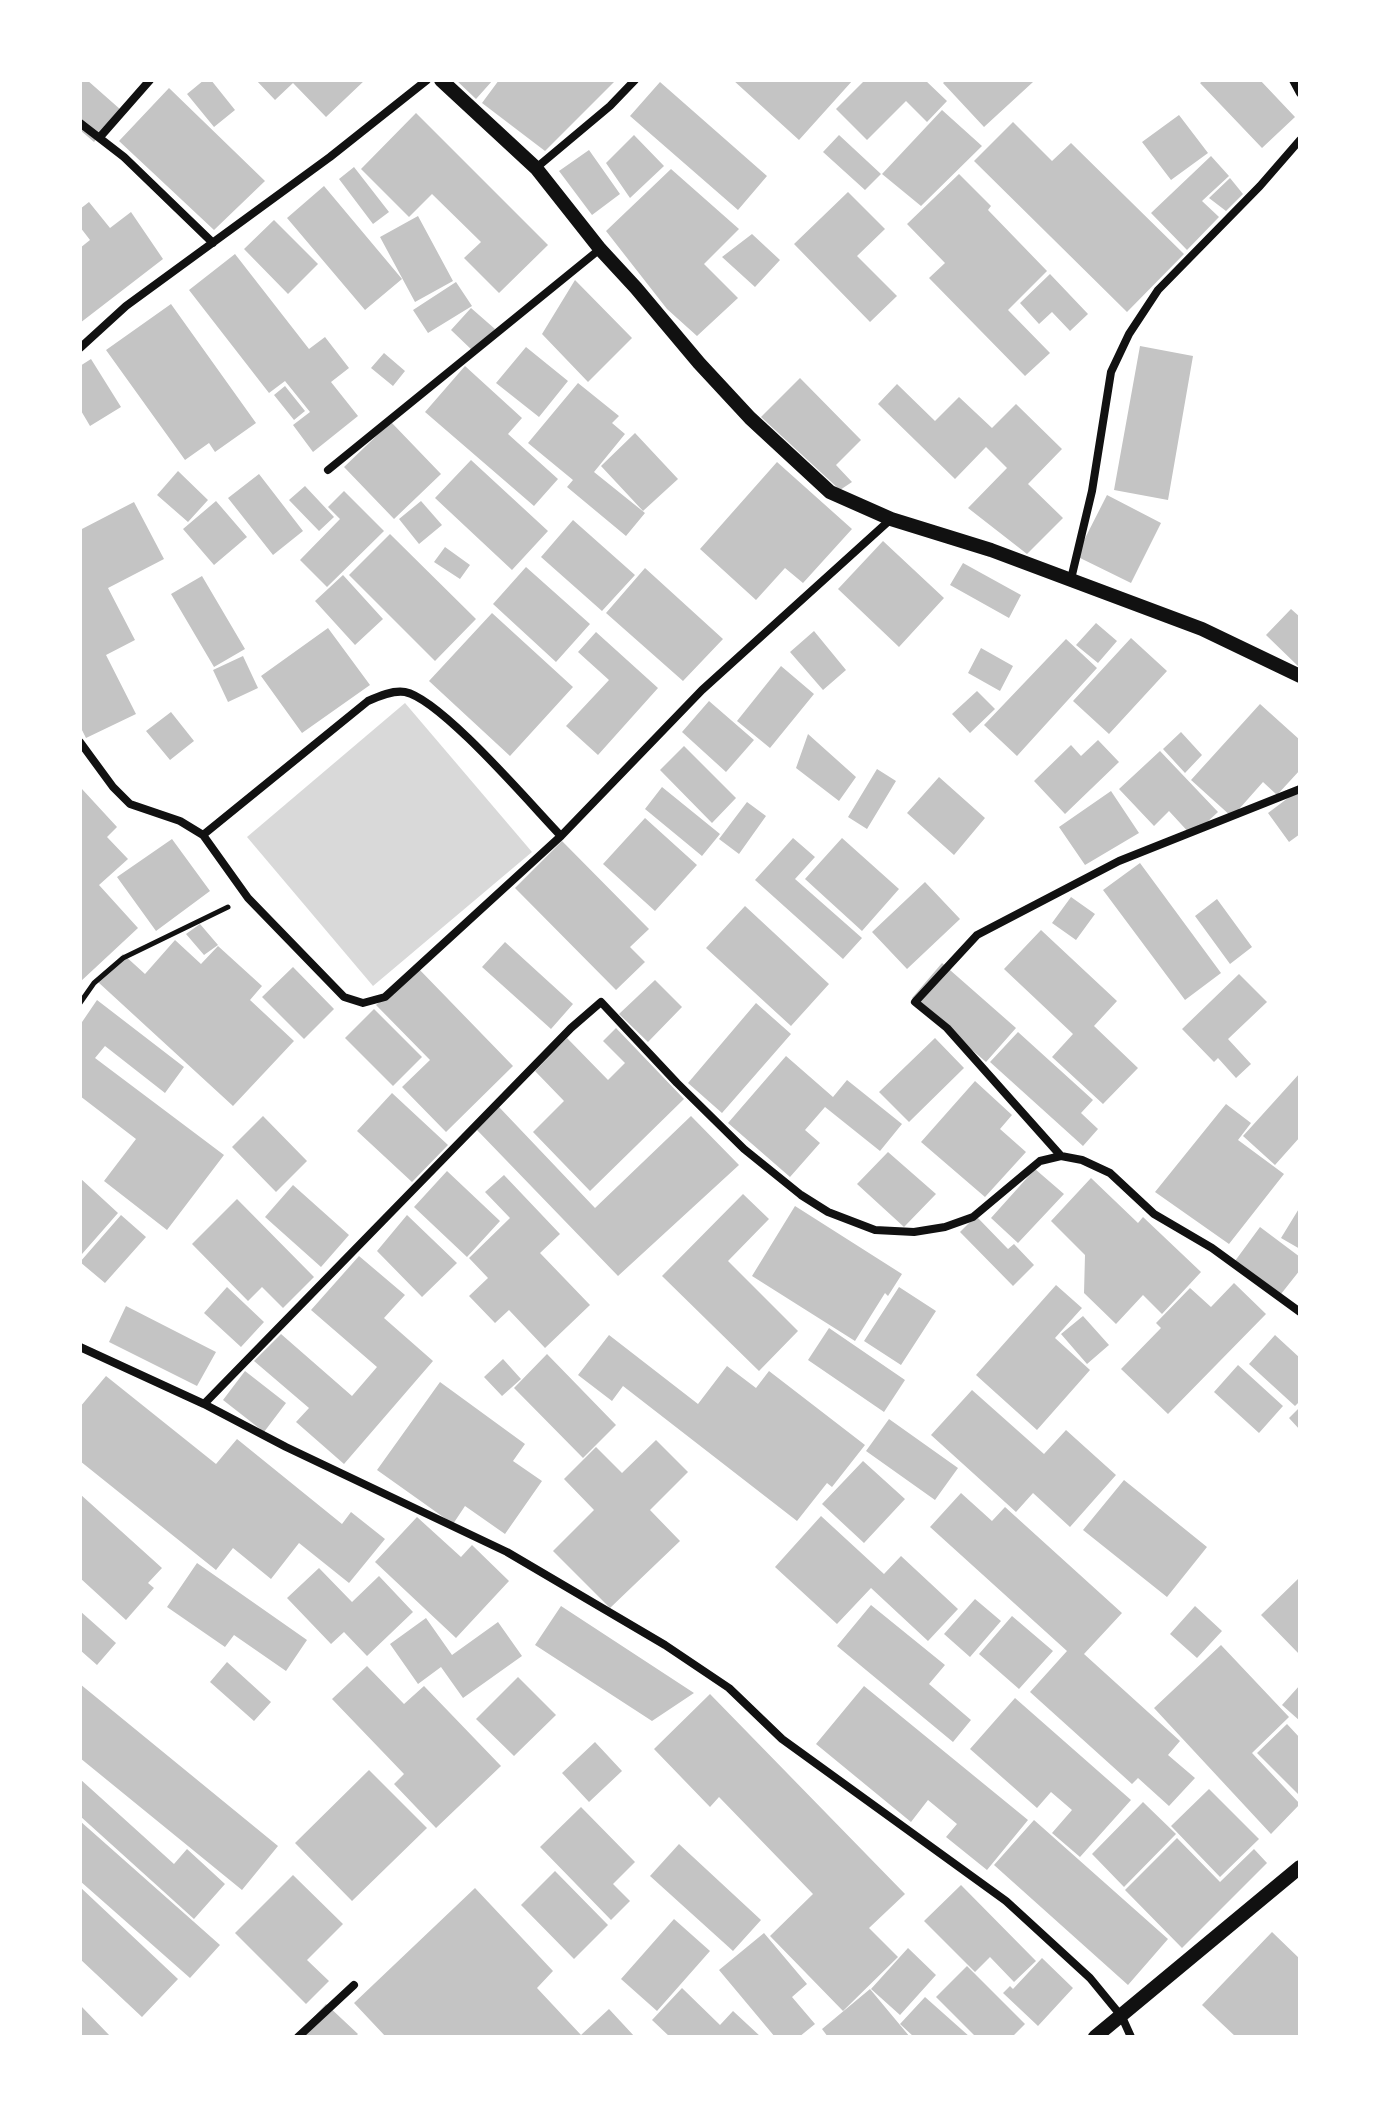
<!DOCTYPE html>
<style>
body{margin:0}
#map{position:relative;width:1380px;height:2117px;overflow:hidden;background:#fff;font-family:Jost,sans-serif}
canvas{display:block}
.frame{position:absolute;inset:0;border:82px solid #fff;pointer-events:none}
</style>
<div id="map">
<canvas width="1380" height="2117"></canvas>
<div class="frame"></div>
</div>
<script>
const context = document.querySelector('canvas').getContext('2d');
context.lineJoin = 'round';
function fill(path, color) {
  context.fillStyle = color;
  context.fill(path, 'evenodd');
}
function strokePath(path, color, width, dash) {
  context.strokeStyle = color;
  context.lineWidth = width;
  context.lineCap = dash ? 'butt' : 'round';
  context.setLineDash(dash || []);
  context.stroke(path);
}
fill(new Path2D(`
 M 405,703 L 532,852 L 373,986 L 247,837 Z`), '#d9d9d9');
fill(new Path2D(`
 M 80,80 L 87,80 L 121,110 L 94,142 L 80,130 Z
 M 204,80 L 211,80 L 235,110 L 214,127 L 187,94 Z
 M 256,80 L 365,80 L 326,117 L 293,83 L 275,100 Z
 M 456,80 L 493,80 L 476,99 Z
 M 499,80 L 616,80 L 545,151 L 482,103 Z
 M 733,80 L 853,80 L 799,140 Z
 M 865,80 L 925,80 L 947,101 L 927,122 L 906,101 L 867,140 L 836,109 Z
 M 946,80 L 1031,80 L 1033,82 L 984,127 L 943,83 Z
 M 1204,80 L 1260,80 L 1295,117 L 1262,148 L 1200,83 Z
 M 660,82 L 767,176 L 738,210 L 630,116 Z
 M 169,88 L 265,181 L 214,230 L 119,141 Z
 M 942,110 L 982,146 L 921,206 L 882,174 Z
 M 416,113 L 548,245 L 499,293 L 464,258 L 481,242 L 432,194 L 409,217 L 361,169 Z
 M 1179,115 L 1208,153 L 1171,180 L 1142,142 Z
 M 1013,122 L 1052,161 L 1071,143 L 1184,254 L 1127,312 L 974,161 Z
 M 634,135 L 664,166 L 630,198 L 606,163 Z
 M 839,135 L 881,174 L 865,190 L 823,152 Z
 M 589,150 L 620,194 L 592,215 L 559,171 Z
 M 1211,156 L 1229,176 L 1202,201 L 1219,217 L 1187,250 L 1151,213 Z
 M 354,167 L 389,212 L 373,224 L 339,179 Z
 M 671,169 L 739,229 L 704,264 L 738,298 L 697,336 L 667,309 L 606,231 Z
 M 959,174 L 991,206 L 988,210 L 1047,271 L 1008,310 L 1050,353 L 1025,376 L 929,278 L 945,263 L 907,224 Z
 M 1230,178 L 1243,194 L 1226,211 L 1209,198 Z
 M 324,186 L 402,279 L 365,310 L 287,218 Z
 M 848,192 L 885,229 L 857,256 L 897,296 L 870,322 L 794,244 Z
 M 89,202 L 110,228 L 131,212 L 163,259 L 80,323 L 80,248 L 90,240 L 80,227 L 80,209 Z
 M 418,216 L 453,281 L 415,302 L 380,237 Z
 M 274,220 L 318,264 L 288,294 L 244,249 Z
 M 752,234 L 780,260 L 755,287 L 722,257 Z
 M 235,254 L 309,349 L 325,337 L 349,368 L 331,382 L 358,416 L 313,452 L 293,425 L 310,412 L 285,381 L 269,393 L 189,290 Z
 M 1050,274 L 1088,314 L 1070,331 L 1052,312 L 1039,324 L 1020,303 Z
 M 575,280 L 632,338 L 588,382 L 542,334 Z
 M 456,282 L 472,306 L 428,333 L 413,310 Z
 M 171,304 L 256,423 L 215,452 L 209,443 L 185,460 L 106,350 Z
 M 471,308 L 495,329 L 474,352 L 451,330 Z
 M 1140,346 L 1193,356 L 1168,500 L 1114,490 Z
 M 526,347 L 568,381 L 539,417 L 496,383 Z
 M 384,353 L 405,371 L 393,386 L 371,368 Z
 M 91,359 L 121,407 L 90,426 L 80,409 L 80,366 Z
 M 465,366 L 522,418 L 508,434 L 558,479 L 534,506 L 425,412 Z
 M 800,378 L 861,440 L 836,465 L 852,482 L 840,490 L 761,417 Z
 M 578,383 L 619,416 L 612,423 L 625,434 L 594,472 L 645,513 L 626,536 L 567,487 L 573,480 L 528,443 Z
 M 897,384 L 935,421 L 959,397 L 992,428 L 1016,404 L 1062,449 L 1028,484 L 1063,518 L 1027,554 L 968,508 L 1007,468 L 986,447 L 955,479 L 878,404 Z
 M 285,386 L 305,411 L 294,420 L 274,395 Z
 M 391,422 L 441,474 L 394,519 L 344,467 Z
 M 635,433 L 678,479 L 643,511 L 601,466 Z
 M 471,460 L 548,531 L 512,570 L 435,498 Z
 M 777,462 L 852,529 L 803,583 L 785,568 L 756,600 L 700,549 Z
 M 178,471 L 208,500 L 188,522 L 157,495 Z
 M 259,474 L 303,531 L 273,555 L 228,498 Z
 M 305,486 L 334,517 L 319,531 L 289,500 Z
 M 344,491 L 384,531 L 327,587 L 300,560 L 340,519 L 328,507 Z
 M 1107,495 L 1161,523 L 1131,583 L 1076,556 Z
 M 216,501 L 247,537 L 214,565 L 183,529 Z
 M 421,501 L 442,525 L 419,544 L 399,519 Z
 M 134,502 L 164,559 L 108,588 L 135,640 L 106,655 L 136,714 L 86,738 L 80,726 L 80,530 Z
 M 573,520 L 635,575 L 602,611 L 541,557 Z
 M 390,534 L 476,619 L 435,661 L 349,575 Z
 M 883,541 L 944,598 L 899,647 L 838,589 Z
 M 445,547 L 470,565 L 460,579 L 434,562 Z
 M 963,563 L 1021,595 L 1009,618 L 950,585 Z
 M 526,567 L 590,624 L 556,662 L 493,604 Z
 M 645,568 L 723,639 L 683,681 L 606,613 Z
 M 343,575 L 383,619 L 355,645 L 315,601 Z
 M 202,576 L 245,649 L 214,667 L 171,594 Z
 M 1291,609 L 1300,617 L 1300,668 L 1266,635 Z
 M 492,613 L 573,687 L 510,756 L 429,681 Z
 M 1096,623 L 1117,641 L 1098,663 L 1076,645 Z
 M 328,628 L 370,685 L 302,733 L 261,676 Z
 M 814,631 L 846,670 L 823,690 L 790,652 Z
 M 596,632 L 658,688 L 598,755 L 566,726 L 609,680 L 578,652 Z
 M 1131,638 L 1167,671 L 1109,734 L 1073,701 Z
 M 1066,639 L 1097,668 L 1017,756 L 984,725 Z
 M 981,648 L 1013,666 L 1000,691 L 968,673 Z
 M 243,656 L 258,688 L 228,702 L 213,670 Z
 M 781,666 L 814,694 L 770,748 L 737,721 Z
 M 977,691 L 995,709 L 970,733 L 952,714 Z
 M 709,701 L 754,740 L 726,772 L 682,732 Z
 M 1260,704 L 1300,740 L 1300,770 L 1277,795 L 1263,782 L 1232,817 L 1191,780 Z
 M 171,712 L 194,741 L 170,760 L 146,731 Z
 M 1181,732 L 1202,755 L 1185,773 L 1163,749 Z
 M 808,734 L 856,777 L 839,801 L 796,768 Z
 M 1098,740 L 1119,762 L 1065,814 L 1034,781 L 1071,745 L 1081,756 Z
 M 684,746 L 736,798 L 712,823 L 660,770 Z
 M 1160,751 L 1218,812 L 1192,836 L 1169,811 L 1154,826 L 1119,789 Z
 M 877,769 L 896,781 L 867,829 L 848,817 Z
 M 939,777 L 985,818 L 954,855 L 907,813 Z
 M 662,787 L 720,834 L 702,856 L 645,809 Z
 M 82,789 L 117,827 L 107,837 L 128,859 L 99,885 L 138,928 L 80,982 Z
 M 1111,791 L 1139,833 L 1085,865 L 1059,827 Z
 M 1296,792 L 1300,797 L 1300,834 L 1289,842 L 1268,813 Z
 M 747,802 L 766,816 L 739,854 L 719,839 Z
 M 645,818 L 697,865 L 655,911 L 603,864 Z
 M 793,838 L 815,857 L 795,879 L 862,938 L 843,959 L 755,880 Z
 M 842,838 L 899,889 L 862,931 L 805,879 Z
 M 172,839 L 210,891 L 156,931 L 117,877 Z
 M 562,841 L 649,929 L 630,947 L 645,962 L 616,990 L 515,888 Z
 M 1140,863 L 1221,973 L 1185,1000 L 1103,890 Z
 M 925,882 L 960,919 L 907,969 L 872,932 Z
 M 1071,897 L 1095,914 L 1076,940 L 1052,923 Z
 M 1217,899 L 1252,947 L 1230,964 L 1195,916 Z
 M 745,906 L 829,984 L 791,1026 L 706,948 Z
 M 200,924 L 218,945 L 204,955 L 186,934 Z
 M 1041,930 L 1117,1001 L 1094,1026 L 1138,1068 L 1103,1104 L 1052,1057 L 1073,1034 L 1004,969 Z
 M 175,940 L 201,964 L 218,946 L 262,986 L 250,1000 L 294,1041 L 233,1106 L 98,982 L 123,954 L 145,974 Z
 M 505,942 L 573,1004 L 551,1029 L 482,967 Z
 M 942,963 L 1016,1028 L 986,1062 L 912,998 Z
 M 416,966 L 513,1066 L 446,1132 L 402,1087 L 430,1060 L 376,1005 Z
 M 293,967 L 334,1009 L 304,1039 L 262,997 Z
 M 1239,974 L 1267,1002 L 1228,1039 L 1251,1064 L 1236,1078 L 1218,1058 L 1214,1062 L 1182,1029 Z
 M 655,980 L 682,1007 L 648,1042 L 619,1014 Z
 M 97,1000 L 184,1067 L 165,1093 L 105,1046 L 95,1058 L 224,1155 L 167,1230 L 104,1181 L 136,1139 L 80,1096 L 80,1025 Z
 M 756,1003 L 791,1034 L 722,1113 L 688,1083 Z
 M 374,1009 L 422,1057 L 393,1086 L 345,1038 Z
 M 616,1028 L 684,1099 L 590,1191 L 533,1132 L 564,1101 L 535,1071 L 567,1038 L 608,1080 L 625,1063 L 603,1041 Z
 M 1018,1032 L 1093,1100 L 1081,1113 L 1098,1129 L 1083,1146 L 990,1062 Z
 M 935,1038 L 964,1068 L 909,1122 L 879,1092 Z
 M 786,1056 L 833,1097 L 847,1080 L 902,1124 L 880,1151 L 825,1107 L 805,1130 L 820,1143 L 790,1177 L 728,1123 Z
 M 1300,1073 L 1300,1137 L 1275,1165 L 1243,1136 Z
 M 975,1081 L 1012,1115 L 1000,1129 L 1026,1152 L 985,1197 L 921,1142 Z
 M 392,1093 L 448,1145 L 412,1182 L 357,1131 Z
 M 1226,1104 L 1251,1123 L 1238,1140 L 1284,1174 L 1229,1244 L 1155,1192 Z
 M 499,1107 L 595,1208 L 691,1116 L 739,1165 L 618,1276 L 476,1129 Z
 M 263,1116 L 307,1161 L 276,1192 L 232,1147 Z
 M 888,1152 L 936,1194 L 904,1227 L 857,1184 Z
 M 1035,1169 L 1064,1194 L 1018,1243 L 991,1218 Z
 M 447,1171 L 500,1221 L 467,1257 L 414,1207 Z
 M 504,1175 L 560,1234 L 540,1253 L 590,1305 L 545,1348 L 509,1310 L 495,1323 L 469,1296 L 488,1278 L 469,1258 L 510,1218 L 485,1192 Z
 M 80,1178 L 118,1213 L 82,1254 L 80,1252 Z
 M 1091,1178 L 1138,1223 L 1143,1217 L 1201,1272 L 1162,1314 L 1143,1295 L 1116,1324 L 1084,1293 L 1085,1255 L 1051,1221 Z
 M 293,1185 L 349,1235 L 321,1267 L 265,1217 Z
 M 743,1194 L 769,1219 L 728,1261 L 798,1331 L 759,1371 L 662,1276 Z
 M 237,1199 L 314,1277 L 283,1308 L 262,1287 L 248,1301 L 192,1244 Z
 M 795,1206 L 902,1274 L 888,1296 L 885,1293 L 855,1341 L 752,1276 Z
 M 1300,1207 L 1300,1249 L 1281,1238 Z
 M 121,1215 L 146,1237 L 105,1283 L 80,1262 Z
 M 407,1215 L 457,1263 L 422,1297 L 377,1251 Z
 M 976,1216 L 1008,1249 L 1014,1244 L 1034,1265 L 1013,1286 L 960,1232 Z
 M 1260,1227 L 1300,1257 L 1300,1270 L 1281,1294 L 1235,1261 Z
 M 359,1256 L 405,1295 L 384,1318 L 433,1361 L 344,1464 L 296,1422 L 309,1408 L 254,1361 L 281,1334 L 352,1396 L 377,1367 L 311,1310 Z
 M 1234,1283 L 1266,1314 L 1168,1414 L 1121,1369 L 1161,1328 L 1156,1323 L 1190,1288 L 1211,1307 Z
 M 1056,1285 L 1082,1308 L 1055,1338 L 1090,1370 L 1037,1430 L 976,1375 Z
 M 227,1287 L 264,1322 L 241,1347 L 204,1313 Z
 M 899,1287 L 936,1311 L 901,1365 L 864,1341 Z
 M 126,1306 L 216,1352 L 197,1386 L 109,1342 Z
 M 1083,1316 L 1109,1345 L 1087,1364 L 1061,1334 Z
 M 829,1328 L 905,1380 L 884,1412 L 808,1360 Z
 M 609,1335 L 698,1404 L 727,1366 L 756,1388 L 769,1371 L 865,1445 L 832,1487 L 827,1483 L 797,1521 L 623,1386 L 612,1401 L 578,1375 Z
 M 1275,1335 L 1300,1358 L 1300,1401 L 1295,1406 L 1249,1364 Z
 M 547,1354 L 616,1425 L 583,1458 L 514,1388 Z
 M 503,1359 L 521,1379 L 502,1396 L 484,1377 Z
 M 1238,1365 L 1283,1406 L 1259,1433 L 1214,1392 Z
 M 245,1371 L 286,1403 L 264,1432 L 223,1400 Z
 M 106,1376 L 216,1464 L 237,1439 L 342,1524 L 351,1512 L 385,1539 L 349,1583 L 299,1543 L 271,1579 L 233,1548 L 216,1570 L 80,1461 L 80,1407 Z
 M 440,1382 L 525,1444 L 513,1461 L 542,1481 L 505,1534 L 465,1506 L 453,1524 L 377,1470 Z
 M 972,1390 L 1044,1454 L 1066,1430 L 1116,1475 L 1070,1527 L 1033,1493 L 1016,1512 L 931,1435 Z
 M 1300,1407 L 1300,1430 L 1289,1418 Z
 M 889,1419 L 958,1468 L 935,1500 L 866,1451 Z
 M 656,1440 L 688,1472 L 650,1510 L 680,1541 L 610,1608 L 553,1551 L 594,1510 L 564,1479 L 596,1447 L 622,1473 Z
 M 863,1461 L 905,1499 L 864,1543 L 822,1504 Z
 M 1124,1480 L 1207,1547 L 1167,1597 L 1083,1530 Z
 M 961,1493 L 992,1521 L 1005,1507 L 1122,1613 L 1084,1654 L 1180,1741 L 1168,1755 L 1195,1778 L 1169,1806 L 1138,1778 L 1132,1784 L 1030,1692 L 1067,1651 L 930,1527 Z
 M 80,1494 L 162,1568 L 148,1583 L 154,1588 L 126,1620 L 80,1578 Z
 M 821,1516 L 884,1574 L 901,1556 L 958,1609 L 928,1641 L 871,1588 L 837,1624 L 775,1567 Z
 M 417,1517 L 461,1557 L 472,1545 L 509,1581 L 456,1638 L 375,1562 Z
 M 197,1563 L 307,1640 L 286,1671 L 234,1635 L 225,1647 L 167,1607 Z
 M 319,1568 L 352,1602 L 379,1576 L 413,1612 L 367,1656 L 344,1632 L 331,1644 L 287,1598 Z
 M 1299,1578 L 1300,1580 L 1300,1655 L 1261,1615 Z
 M 975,1599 L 1001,1621 L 970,1657 L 944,1634 Z
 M 871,1605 L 945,1665 L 929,1684 L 971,1720 L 953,1742 L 837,1646 Z
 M 561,1606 L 694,1693 L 652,1721 L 535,1645 Z
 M 1195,1606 L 1222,1631 L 1197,1658 L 1170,1634 Z
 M 80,1611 L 116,1643 L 97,1665 L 80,1650 Z
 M 1012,1616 L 1053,1651 L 1019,1689 L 979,1654 Z
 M 426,1618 L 452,1655 L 498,1622 L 522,1656 L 463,1698 L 441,1667 L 418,1684 L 390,1644 Z
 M 1221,1645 L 1289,1717 L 1252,1753 L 1300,1804 L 1271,1834 L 1154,1708 Z
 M 227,1662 L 271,1702 L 254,1721 L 210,1682 Z
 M 367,1666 L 404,1704 L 424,1686 L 501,1766 L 436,1828 L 394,1784 L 404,1774 L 332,1699 Z
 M 518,1677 L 556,1715 L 514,1756 L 476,1719 Z
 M 80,1684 L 278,1846 L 242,1890 L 80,1758 Z
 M 1300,1685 L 1300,1721 L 1282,1705 Z
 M 864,1686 L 1028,1820 L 987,1870 L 946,1837 L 957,1824 L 928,1800 L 911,1822 L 816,1744 Z
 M 710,1694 L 905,1894 L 869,1928 L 898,1957 L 843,2011 L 770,1936 L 813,1894 L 719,1797 L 710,1807 L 654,1749 Z
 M 1015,1698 L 1131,1800 L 1080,1857 L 1052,1833 L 1072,1810 L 1051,1792 L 1037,1808 L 970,1749 Z
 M 1287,1724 L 1300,1738 L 1300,1796 L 1257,1753 Z
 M 595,1742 L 622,1771 L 589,1802 L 562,1773 Z
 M 369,1770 L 427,1828 L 352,1901 L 295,1843 Z
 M 80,1779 L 174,1864 L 187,1849 L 225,1884 L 194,1919 L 80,1816 Z
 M 1209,1789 L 1259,1839 L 1220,1877 L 1171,1826 Z
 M 1143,1802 L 1176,1834 L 1124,1887 L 1092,1854 Z
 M 581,1807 L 635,1862 L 613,1884 L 630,1901 L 611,1920 L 540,1847 Z
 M 1034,1820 L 1168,1939 L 1128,1985 L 994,1865 Z
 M 80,1821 L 220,1945 L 190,1978 L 80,1881 Z
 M 1177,1838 L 1220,1882 L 1254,1849 L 1267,1863 L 1182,1948 L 1125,1890 Z
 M 679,1844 L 761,1920 L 733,1951 L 650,1876 Z
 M 555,1871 L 608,1925 L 574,1959 L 521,1905 Z
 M 293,1875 L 343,1924 L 307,1960 L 329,1981 L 306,2004 L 235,1933 Z
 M 961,1885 L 1036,1961 L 1014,1982 L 990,1957 L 975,1972 L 924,1921 Z
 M 80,1887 L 178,1979 L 142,2017 L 80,1959 Z
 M 475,1888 L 553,1971 L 537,1988 L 581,2035 L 609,2009 L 635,2037 L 386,2037 L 354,2003 Z
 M 674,1919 L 710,1951 L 657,2011 L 621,1979 Z
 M 1272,1932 L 1300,1959 L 1300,2037 L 1236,2037 L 1202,2005 Z
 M 764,1933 L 807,1984 L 792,1997 L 815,2024 L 799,2037 L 775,2037 L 719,1970 Z
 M 908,1948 L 936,1975 L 900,2015 L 871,1989 Z
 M 1042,1958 L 1073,1988 L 1038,2026 L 1003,1993 L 1010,1986 L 1013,1989 Z
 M 967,1966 L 1025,2024 L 1012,2037 L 976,2037 L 936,1997 Z
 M 682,1988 L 720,2025 L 733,2011 L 761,2037 L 670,2037 L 652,2020 Z
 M 870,1989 L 910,2037 L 828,2037 L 822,2029 Z
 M 925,1997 L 970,2037 L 914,2037 L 900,2024 Z
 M 326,2004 L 358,2034 L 355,2037 L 295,2037 Z
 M 80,2005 L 111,2037 L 80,2037 Z`), '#c4c4c4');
strokePath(new Path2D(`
 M 80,1003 L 94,983 L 123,958 L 228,907`), '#111', 5);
strokePath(new Path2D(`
 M 1293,80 L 1300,93
 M 80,123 L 124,157 L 213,243
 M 100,137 L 150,80
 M 536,168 L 610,106 L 635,80
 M 80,348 L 126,306 L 330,157 L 427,80
 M 328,470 L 600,249
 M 1071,579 L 1092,491 L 1111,372 L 1129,334 L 1158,290 L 1260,186 L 1300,140
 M 80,742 L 113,787 L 130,804 L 180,821 L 203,835 L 248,898 L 344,997 L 363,1003 L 385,997 L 561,836 L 702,690 L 891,519
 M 203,835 L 368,701 C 379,696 393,690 405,692 C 441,699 532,806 561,836
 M 1061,1156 L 947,1028 L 915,1002 L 977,935 L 1119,861 L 1300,789
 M 80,1347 L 204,1404 L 286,1447 L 507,1552 L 665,1645 L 729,1688 L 782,1739 L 1006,1901 L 1090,1978 L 1122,2017 L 1131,2037
 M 204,1404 L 571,1028 L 601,1002 L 677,1083 L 744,1149 L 801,1195 L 828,1212 L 875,1230 L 914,1232 L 945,1227 L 973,1217 L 1040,1161 L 1061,1156 L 1082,1160 L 1110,1173 L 1154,1214 L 1212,1248 L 1300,1312
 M 298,2037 L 354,1985`), '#111', 8);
strokePath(new Path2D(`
 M 441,80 L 536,168 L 600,249 L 636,288 L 699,363 L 750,418 L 830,492 L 891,519 L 991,550 L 1202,629 L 1300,676
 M 1095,2037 L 1300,1867`), '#111', 14);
</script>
